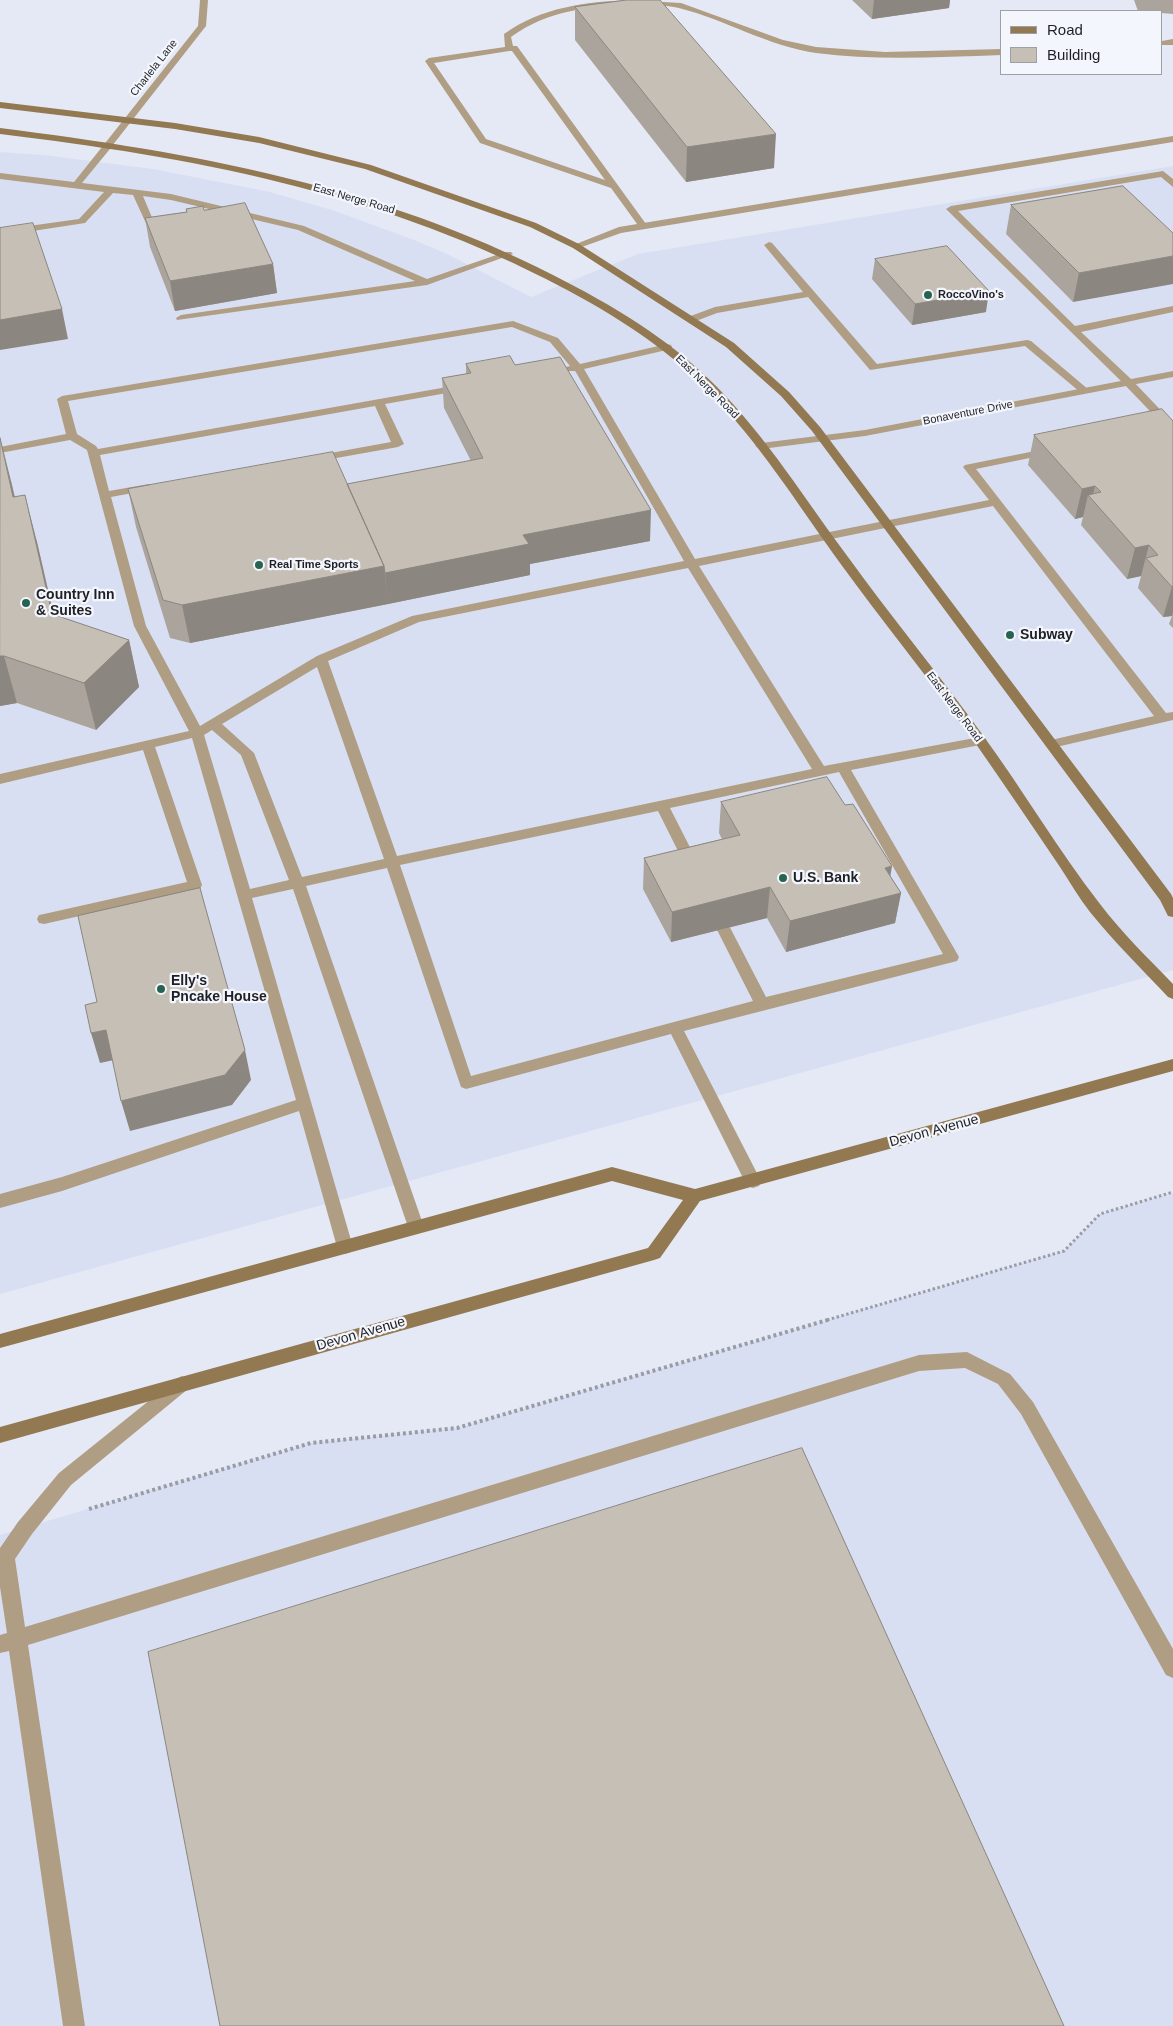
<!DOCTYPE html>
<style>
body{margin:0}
#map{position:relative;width:1173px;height:2026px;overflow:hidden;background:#e5e9f5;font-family:Arial,sans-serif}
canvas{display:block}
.legend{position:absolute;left:1000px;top:10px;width:162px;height:65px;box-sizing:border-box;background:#f4f6fd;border:1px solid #9ea0a6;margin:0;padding:6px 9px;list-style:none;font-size:15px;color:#1e2024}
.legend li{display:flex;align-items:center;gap:10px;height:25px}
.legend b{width:25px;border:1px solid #9ea0a6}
</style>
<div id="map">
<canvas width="1173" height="2026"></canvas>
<ul class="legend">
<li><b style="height:6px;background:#927951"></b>Road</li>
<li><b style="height:14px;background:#c6bfb5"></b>Building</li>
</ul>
</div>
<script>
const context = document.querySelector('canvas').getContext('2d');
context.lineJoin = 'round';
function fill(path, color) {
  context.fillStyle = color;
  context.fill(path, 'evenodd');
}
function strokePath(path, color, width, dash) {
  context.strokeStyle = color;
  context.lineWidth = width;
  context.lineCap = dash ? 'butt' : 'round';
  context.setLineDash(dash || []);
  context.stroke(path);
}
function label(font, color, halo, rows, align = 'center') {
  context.font = font + ' Arial,sans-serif';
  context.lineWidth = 4.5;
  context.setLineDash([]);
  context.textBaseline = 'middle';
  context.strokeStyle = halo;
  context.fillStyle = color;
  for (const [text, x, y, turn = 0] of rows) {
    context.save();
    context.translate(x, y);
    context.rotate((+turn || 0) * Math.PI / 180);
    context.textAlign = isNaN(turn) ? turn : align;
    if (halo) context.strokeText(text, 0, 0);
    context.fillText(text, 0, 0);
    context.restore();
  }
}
fill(new Path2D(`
 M 0,152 L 44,155 L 153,169 L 270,192 L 335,211 L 417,241 L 447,254 L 531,297 L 638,254 L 1173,166 L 1173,970 L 0,1294 Z
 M 1173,1193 L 1173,2026 L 0,2026 L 0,1535 L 311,1443 L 457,1428 L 1064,1251 L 1100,1214 Z`), '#d9dff2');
strokePath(new Path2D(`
 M 827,1320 L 1064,1251 L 1100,1214 L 1173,1192`), '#999ca5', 3, [2.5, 2.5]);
strokePath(new Path2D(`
 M 89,1509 L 311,1443 L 457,1428 L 831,1319`), '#999ca5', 4, [3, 3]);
fill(new Path2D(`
 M 630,0 L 681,3 L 783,40 L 816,47 L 885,52 L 1002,49 L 1002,55 C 940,57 877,61 816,53 C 768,46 726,20 679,8 C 666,5 651,5 638,5 C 593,5 548,10 511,37 L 513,46 L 517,46 L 646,224 L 646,228 L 640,228 L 611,188 L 480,143 L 425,61 L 429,58 L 505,47 L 504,34 C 542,7 585,2 630,0 ZM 509,51 L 512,51 L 605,180 L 486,139 L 434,63 Z
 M 1173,39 L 1173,45 L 1162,45 L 1162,41 Z
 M 109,141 L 114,144 L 82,183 L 171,194 L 304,226 L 427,279 L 505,252 L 511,252 L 513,254 L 427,285 L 177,320 L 176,318 L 181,315 L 415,281 L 298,230 L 171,200 L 143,196 L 156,227 L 163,227 L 165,229 L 160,232 L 150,232 L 133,195 L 113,193 L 85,223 L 0,236 L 0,230 L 79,219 L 104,192 L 0,179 L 0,173 L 74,182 L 106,142 Z
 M 1163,171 L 1173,179 L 1173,187 L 1161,177 L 958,211 L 1075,326 L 1173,306 L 1173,312 L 1081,332 L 1131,379 L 1173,423 L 1173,432 L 1169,431 L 1123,383 L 946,209 L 951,206 Z
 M 769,242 L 772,243 L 877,364 L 1027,340 L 1031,341 L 1089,390 L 1084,393 L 1080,392 L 1025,346 L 870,370 L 808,297 L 717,313 L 696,321 L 688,321 L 687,319 L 688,317 L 715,307 L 803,292 L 764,245 Z
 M 513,321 L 558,338 L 580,364 L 667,344 L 671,345 L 672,347 L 671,349 L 584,369 L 695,559 L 989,500 L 963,467 L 965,465 L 1050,448 L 1054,449 L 1056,451 L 1054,453 L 976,469 L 1166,713 L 1173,712 L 1173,720 L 1052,748 L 1047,747 L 1045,744 L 1047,741 L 1154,716 L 993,506 L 699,566 L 824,766 L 980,737 L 985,738 L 987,741 L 985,744 L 980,745 L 851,770 L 959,957 L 957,961 L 684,1031 L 761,1181 L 759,1186 L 753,1188 L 747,1186 L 671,1034 L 466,1089 L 461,1087 L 387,868 L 306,886 L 424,1227 L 422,1232 L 416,1234 L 410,1232 L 408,1227 L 293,889 L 252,898 L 353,1247 L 351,1252 L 345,1254 L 339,1252 L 337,1247 L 299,1111 L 62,1191 L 0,1208 L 0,1194 L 62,1177 L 296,1100 L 192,738 L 155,747 L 202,885 L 200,889 L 44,924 L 39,923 L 37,919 L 39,915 L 44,914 L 187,882 L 143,750 L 0,784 L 0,774 L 189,731 L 134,626 L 87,450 L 70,440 L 0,453 L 0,447 L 66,434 L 57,399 L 62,396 ZM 512,327 L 550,342 L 570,366 L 566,367 L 565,369 L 566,371 L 575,371 L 577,374 L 684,561 L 412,616 L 317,656 L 200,726 L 146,626 L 111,497 L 149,490 L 155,487 L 149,484 L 109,491 L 100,455 L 375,406 L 391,442 L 314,456 L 308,459 L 314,462 L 398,447 L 404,444 L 385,404 L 464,390 L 469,387 L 464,384 L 98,449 L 96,446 L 77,434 L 68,401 ZM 688,568 L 812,769 L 397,856 L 328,661 L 419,622 ZM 317,667 L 384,859 L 302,877 L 254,753 L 222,724 ZM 212,730 L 241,755 L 289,880 L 250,889 L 204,735 ZM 839,772 L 943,954 L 766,997 L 722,912 L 720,908 L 715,907 L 710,908 L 708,912 L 753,1001 L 471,1076 L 400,865 L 658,811 L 686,867 L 688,870 L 698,870 L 700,867 L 670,808 Z
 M 967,1352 L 1010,1374 L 1033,1402 L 1173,1649 L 1173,1678 L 1166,1675 L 1021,1414 L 998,1384 L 965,1368 L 919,1371 L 28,1645 L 85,2026 L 63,2026 L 9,1651 L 0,1653 L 0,1635 L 7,1633 L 0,1587 L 0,1548 L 18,1522 L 59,1473 L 176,1379 L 182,1376 L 188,1379 L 191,1384 L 188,1389 L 71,1485 L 32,1534 L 15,1559 L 25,1627 L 919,1355 Z`), '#af9e83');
fill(new Path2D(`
 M 200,0 L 208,0 L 206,26 L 112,146 L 106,146 L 106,142 L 198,26 Z
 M 1173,136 L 1173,142 L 621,233 L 579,248 L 576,249 L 571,246 L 619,227 Z
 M 1173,371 L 1173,377 L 865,436 L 761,449 L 755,446 L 761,443 L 865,430 Z`), '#af9e83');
fill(new Path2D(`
 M 0,102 L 175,123 L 259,137 L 371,165 L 536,223 L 579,244 L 734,343 L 789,392 L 820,427 L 1171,894 L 1173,898 L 1173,917 L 1168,916 L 1160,900 L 812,431 L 781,396 L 726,347 L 573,248 L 530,227 L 365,169 L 259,143 L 175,129 L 0,108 Z
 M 0,128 C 191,152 380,186 553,275 C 612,305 670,339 717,387 C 767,438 805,499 848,557 C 891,617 939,674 982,734 C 1023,790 1058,850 1100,904 C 1122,933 1148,958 1173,984 L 1173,999 L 1168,997 C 1142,969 1114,942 1090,912 C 1079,898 1070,882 1060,867 C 1030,823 1000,778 969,734 C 927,676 882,621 840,563 C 798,505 760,443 709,392 C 663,344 605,309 546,279 C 373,191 191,157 0,134 Z
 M 1173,1059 L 1173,1071 L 700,1201 L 660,1258 L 654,1260 L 0,1443 L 0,1427 L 648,1248 L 683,1200 L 612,1181 L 0,1348 L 0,1334 L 612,1167 L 695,1189 Z`), '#927951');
fill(new Path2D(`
 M 852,0 L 950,0 L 949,8 L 872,19 Z
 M 1134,0 L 1173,0 L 1173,14 L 1162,13 L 1162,11 L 1138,11 Z
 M 575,7 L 774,168 L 686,182 L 575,40 Z
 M 1123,186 L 1073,302 L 1006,234 L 1011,205 Z
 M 186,209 L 204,210 L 273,264 L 277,293 L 175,311 L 150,247 L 145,218 L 186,212 Z
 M 875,259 L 986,312 L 912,325 L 872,279 Z
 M 466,364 L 515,365 L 650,541 L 530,564 L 530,575 L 388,604 L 190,643 L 170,638 L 136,527 L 128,489 L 347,484 L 471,461 L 444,408 L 442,378 L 466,374 Z
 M 1173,421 L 1173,628 L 1169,624 L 1172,616 L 1163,617 L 1138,588 L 1141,576 L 1127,579 L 1081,525 L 1083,517 L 1075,519 L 1028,465 L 1034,435 Z
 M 11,481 L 15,497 L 37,542 L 54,615 L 129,640 L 139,687 L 96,730 L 17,703 L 0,706 Z
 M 721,802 L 891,877 L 901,893 L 895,923 L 786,952 L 767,918 L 671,942 L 643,889 L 644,858 L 722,839 L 719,833 Z`), '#aaa49c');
fill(new Path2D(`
 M 874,0 L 950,0 L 949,8 L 872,19 Z
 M 776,134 L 774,168 L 686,182 L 687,147 Z
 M 1173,256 L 1173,284 L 1073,302 L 1079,273 Z
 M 273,264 L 277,293 L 175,311 L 170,281 Z
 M 989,291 L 986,312 L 912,325 L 915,304 Z
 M 62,309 L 68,339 L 0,350 L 0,320 Z
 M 0,437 L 11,481 L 25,544 L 13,497 Z
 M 1095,486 L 1092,499 L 1088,495 L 1083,517 L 1075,519 L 1082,489 Z
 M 25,495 L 37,542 L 64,661 L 52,614 Z
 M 651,510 L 650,541 L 530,564 L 530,575 L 388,604 L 385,573 L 523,535 Z
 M 1149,545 L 1141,576 L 1127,579 L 1135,548 Z
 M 384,566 L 388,604 L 190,643 L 182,605 Z
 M 1173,586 L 1173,611 L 1172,616 L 1163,617 L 1172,587 Z
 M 129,640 L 139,687 L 96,730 L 84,683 Z
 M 0,656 L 4,656 L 17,703 L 0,706 Z
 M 892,866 L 887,896 L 901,893 L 895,923 L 786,952 L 790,921 L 885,868 Z
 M 770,887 L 767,918 L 671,942 L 672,912 Z
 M 106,1030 L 114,1060 L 100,1063 L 91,1033 Z
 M 245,1050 L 251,1080 L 232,1105 L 130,1131 L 121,1101 Z`), '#8b867f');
const building = new Path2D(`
 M 627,0 L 660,0 L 776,134 L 687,147 L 575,7 Z
 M 1123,186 L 1173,233 L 1173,256 L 1079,273 L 1011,205 Z
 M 245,203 L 273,264 L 170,281 L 145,218 L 187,212 L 186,209 L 203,206 L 204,210 Z
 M 33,223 L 62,309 L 0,320 L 0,228 Z
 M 947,246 L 989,291 L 915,304 L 875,259 Z
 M 510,356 L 515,365 L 560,357 L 651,510 L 523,535 L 529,544 L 385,573 L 384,566 L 347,484 L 483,458 L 442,378 L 471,373 L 466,364 Z
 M 1162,409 L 1173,421 L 1173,586 L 1172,587 L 1146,558 L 1158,555 L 1149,545 L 1135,548 L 1088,495 L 1101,492 L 1095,486 L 1082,489 L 1034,435 Z
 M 0,438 L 13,497 L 25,495 L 52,614 L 129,640 L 84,683 L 4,656 L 0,656 Z
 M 333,452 L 384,566 L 182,605 L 163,600 L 128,489 Z
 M 827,777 L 845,805 L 853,804 L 892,866 L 885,868 L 901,893 L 790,921 L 770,887 L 672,912 L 644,858 L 740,835 L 721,802 Z
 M 200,888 L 245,1050 L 225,1075 L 121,1101 L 106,1030 L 91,1033 L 85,1005 L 97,1002 L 78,916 Z
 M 802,1448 L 1064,2026 L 220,2026 L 148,1652 Z`);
fill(building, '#c6bfb5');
strokePath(building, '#8b867f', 1);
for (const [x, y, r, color] of [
 [928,295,5,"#266451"],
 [259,565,5,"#266451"],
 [26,603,5,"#266451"],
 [1010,635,5,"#266451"],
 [783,878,5,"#266451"],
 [161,989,5,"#266451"]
]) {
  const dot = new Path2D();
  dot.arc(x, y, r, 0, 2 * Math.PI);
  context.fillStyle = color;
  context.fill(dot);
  strokePath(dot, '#f4f6fd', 2);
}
label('11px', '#1e2024', '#f4f6fd', [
 ["Charlela Lane",154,68,-52],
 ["East Nerge Road",354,199,16],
 ["East Nerge Road",707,387,45],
 ["Bonaventure Drive",968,413,-11],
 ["East Nerge Road",954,707,53]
]);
label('bold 11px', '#1e2024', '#f4f6fd', [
 ["RoccoVino's",938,295],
 ["Real Time Sports",269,565]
], 'left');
label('bold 14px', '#1e2024', '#f4f6fd', [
 ["Country Inn",36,595],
 ["& Suites",36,611],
 ["Subway",1020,635],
 ["U.S. Bank",793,878],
 ["Elly's",171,981],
 ["Pncake House",171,997]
], 'left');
label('14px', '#1e2024', '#f4f6fd', [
 ["Devon Avenue",934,1131,-15],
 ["Devon Avenue",361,1334,-16]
]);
</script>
